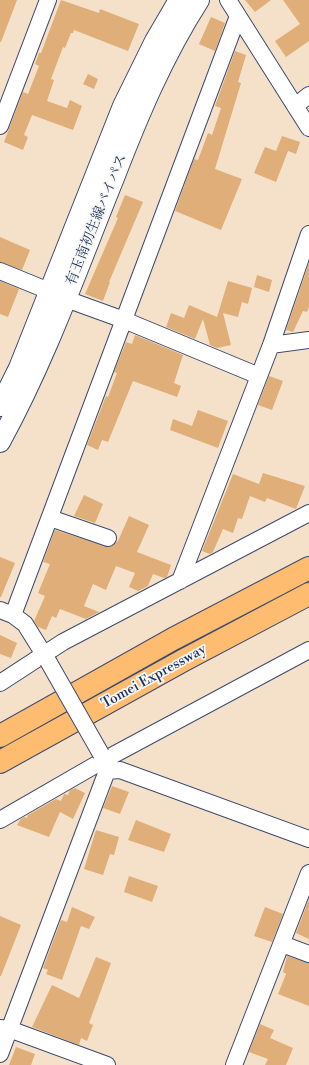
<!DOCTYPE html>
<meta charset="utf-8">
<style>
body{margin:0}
canvas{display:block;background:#f5e1ca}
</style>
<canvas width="309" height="1065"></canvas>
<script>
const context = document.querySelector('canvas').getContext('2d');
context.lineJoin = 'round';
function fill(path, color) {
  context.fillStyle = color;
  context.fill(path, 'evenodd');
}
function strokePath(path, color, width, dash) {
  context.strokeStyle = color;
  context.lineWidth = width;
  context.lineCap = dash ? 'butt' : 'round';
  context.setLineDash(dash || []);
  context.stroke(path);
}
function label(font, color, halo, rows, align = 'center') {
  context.font = font + ' "Libre Bodoni","Noto Serif JP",serif';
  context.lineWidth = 3.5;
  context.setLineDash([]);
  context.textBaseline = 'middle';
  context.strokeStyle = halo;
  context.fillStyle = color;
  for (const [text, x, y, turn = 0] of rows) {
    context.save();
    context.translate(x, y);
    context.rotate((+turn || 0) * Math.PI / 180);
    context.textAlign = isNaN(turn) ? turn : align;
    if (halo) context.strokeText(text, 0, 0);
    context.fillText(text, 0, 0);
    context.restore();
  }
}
fill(new Path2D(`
 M 0,0 L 17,0 L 1,42 L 0,42 Z
 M 61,0 L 99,13 L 100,9 L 139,24 L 128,51 L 74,30 L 73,33 L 71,33 L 65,48 L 63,47 L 51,79 L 54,80 L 47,101 L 67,108 L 70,100 L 82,106 L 73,130 L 32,115 L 24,135 L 28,137 L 23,150 L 4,142 L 23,92 L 28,94 L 39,66 L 35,64 L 39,53 L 41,53 Z
 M 245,0 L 271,0 L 255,12 Z
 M 283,0 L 309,0 L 309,41 L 286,57 L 275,41 L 300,24 Z
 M 211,17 L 225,23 L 215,51 L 199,44 Z
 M 235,51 L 246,55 L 238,82 L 241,83 L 215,169 L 242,179 L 221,230 L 175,211 L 194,159 L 198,160 L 208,133 L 212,135 L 221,108 L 215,106 Z
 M 88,74 L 98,79 L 94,89 L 83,84 Z
 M 282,136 L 300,142 L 296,154 L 288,151 L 276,182 L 254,173 L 265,147 L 276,151 Z
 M 125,195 L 143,202 L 109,282 L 110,282 L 103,301 L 85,294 L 118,218 L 116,217 Z
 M 0,237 L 30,250 L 22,270 L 0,262 Z
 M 309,263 L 309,307 L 307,312 L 303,311 L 293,332 L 286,330 Z
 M 257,275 L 272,280 L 269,292 L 254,287 Z
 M 0,281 L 19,289 L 8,317 L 0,314 Z
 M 228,281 L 252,288 L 248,304 L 242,302 L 238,317 L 223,313 L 231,345 L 217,348 L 210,345 L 203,319 L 195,339 L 166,327 L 171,313 L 184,318 L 189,305 L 217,317 Z
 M 135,335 L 183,355 L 174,383 L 181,386 L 177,397 L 133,381 L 108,442 L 102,440 L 98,450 L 87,445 L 106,396 L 108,397 L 117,373 L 114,372 L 126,342 L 132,344 Z
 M 269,376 L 283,381 L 272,410 L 258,405 Z
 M 198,410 L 228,421 L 218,448 L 170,430 L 173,419 L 192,426 Z
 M 263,473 L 305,486 L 296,509 L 267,498 L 265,502 L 250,496 L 242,519 L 238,518 L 233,533 L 223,529 L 213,552 L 210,554 L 202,551 L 233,474 L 259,484 Z
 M 84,495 L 103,504 L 95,523 L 74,516 Z
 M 129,516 L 149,525 L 137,552 L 171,565 L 167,577 L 164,578 L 153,574 L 148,586 L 138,591 L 129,587 L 135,573 L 116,566 L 106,590 L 93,584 L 84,606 L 99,612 L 86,619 L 60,609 L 56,618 L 52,616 L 46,630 L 38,627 L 34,621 L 45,596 L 38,593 L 50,564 L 43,562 L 55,530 L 109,547 L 118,541 Z
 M 0,557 L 15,563 L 1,597 L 0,597 Z
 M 0,635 L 17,643 L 11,658 L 0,654 Z
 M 112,786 L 129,792 L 120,814 L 103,808 Z
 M 75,788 L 85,793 L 73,819 L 60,812 L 49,837 L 17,825 L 20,820 L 24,817 L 27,818 L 28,815 L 56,799 L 61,801 L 64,794 L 68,795 L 70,790 Z
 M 136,820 L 171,834 L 164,852 L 128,840 Z
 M 96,830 L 119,837 L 114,855 L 110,854 L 103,875 L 84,869 Z
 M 129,876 L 158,886 L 152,902 L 124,892 Z
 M 309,899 L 309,939 L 296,933 Z
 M 72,907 L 95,917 L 89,929 L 81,926 L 62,980 L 46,974 L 48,970 L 43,968 L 61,920 L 67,922 Z
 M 265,907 L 283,914 L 272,942 L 254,936 Z
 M 0,916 L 21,925 L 1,976 L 0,976 Z
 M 287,956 L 309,963 L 309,1006 L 278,994 L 286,974 L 283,972 Z
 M 96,957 L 111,963 L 89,1023 L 93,1025 L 87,1041 L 81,1038 L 79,1045 L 32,1027 L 52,985 L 79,998 Z
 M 260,1024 L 274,1030 L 270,1038 L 293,1048 L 286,1065 L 265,1065 L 268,1059 L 249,1052 Z
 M 16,1047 L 35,1054 L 31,1065 L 9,1065 Z`), '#e0ae78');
const minor = new Path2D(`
 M 228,0 L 309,128
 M 295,106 L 309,95
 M 0,126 L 48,0
 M 0,271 L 49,291
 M 66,299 L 124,320 L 259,376
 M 271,345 L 309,340
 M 50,518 L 108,538
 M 180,581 L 271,345 L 309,234
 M 0,610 L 13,615 L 238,16
 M 13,615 L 25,624 L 48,661
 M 0,683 L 63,642 L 309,513
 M 107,771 L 120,770 L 309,839
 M 0,820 L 104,760 L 309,650
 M 282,944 L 309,954
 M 0,1028 L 9,1029 L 107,1065
 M 0,1054 L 107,771 L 101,754
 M 234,1065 L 309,873`);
const tertiary = new Path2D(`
 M 0,406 L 19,368 L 123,106 L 155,41 L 179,0
 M 0,442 C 46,358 78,267 114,178 C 138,116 163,56 199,0`);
const motorway = new Path2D(`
 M 0,736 L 173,639 L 309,568
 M 0,762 L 184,660 L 309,594`);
strokePath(minor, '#3c4a6e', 18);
strokePath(tertiary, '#3c4a6e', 22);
strokePath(motorway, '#3c4a6e', 24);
strokePath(minor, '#fff', 16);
strokePath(tertiary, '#fff', 20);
strokePath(motorway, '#febc70', 22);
const minorBridge = new Path2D(`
 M 48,661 L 101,754`);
strokePath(minorBridge, '#3c4a6e', 18, []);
strokePath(minorBridge, '#fff', 16);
label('14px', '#1b2f5e', '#f6f6f2', [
 ["有玉南初生線バイパス",97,220,-68],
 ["Tomei Expressway",154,677,-29]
]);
</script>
